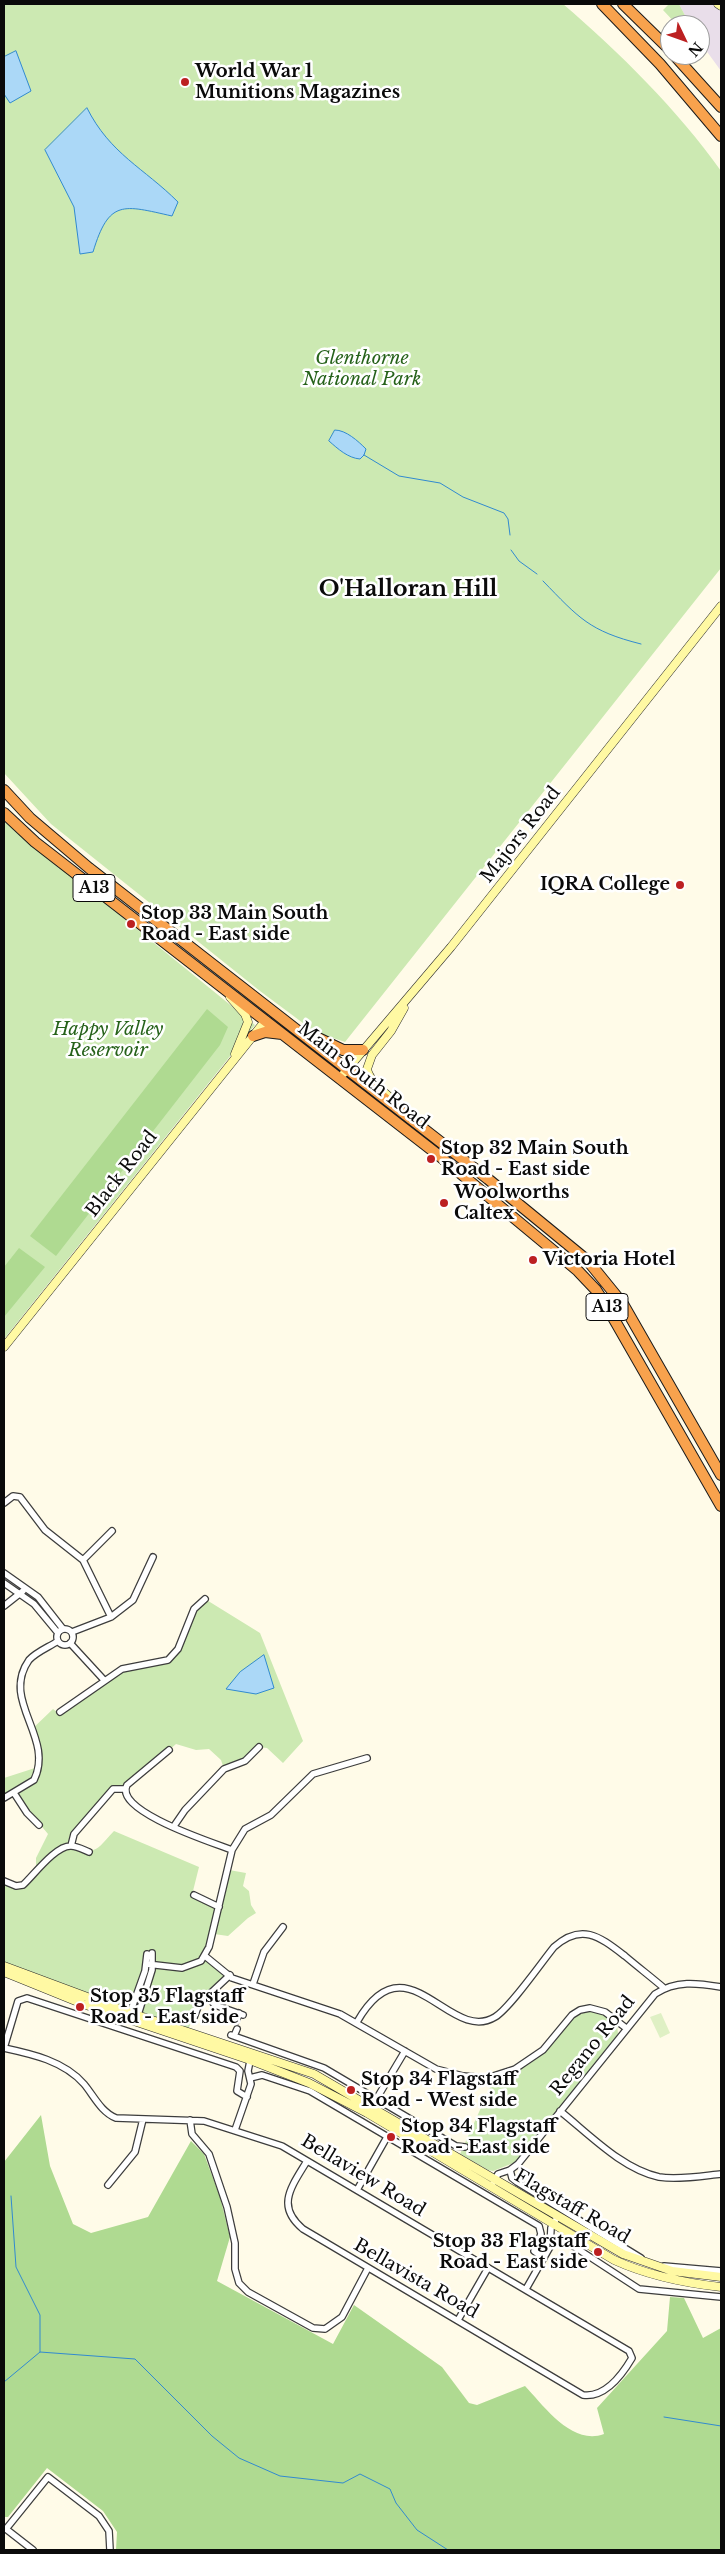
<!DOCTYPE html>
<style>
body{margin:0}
#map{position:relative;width:725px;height:2554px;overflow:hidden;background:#fffbe8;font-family:"Libre Baskerville",serif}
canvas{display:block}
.frame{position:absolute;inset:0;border:5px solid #0a0a0a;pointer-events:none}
.north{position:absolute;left:660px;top:15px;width:50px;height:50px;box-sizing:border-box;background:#fff;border:1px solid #9d9d9d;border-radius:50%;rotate:132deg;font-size:14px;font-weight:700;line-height:20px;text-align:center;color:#0a0a0a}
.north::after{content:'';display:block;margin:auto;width:18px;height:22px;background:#bc2021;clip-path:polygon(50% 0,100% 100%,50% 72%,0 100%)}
</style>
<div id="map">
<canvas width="725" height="2554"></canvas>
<div class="frame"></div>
<div class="north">N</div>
</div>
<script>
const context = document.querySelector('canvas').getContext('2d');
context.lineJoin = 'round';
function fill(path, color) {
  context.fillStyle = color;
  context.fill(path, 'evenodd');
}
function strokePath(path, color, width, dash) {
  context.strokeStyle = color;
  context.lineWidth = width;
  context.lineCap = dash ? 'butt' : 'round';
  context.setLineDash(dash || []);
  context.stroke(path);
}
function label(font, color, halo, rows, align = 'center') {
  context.font = font + ' "Libre Baskerville",serif';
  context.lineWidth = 5;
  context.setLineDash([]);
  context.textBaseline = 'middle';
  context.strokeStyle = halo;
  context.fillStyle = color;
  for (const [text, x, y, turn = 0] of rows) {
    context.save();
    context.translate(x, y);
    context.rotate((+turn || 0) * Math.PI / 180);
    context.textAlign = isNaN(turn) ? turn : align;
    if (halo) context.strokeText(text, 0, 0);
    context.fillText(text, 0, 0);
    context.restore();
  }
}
fill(new Path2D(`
 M 679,4 L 718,4 L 721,6 L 721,71 L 700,42 L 700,25 L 690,25 Z`), '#e9deea');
fill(new Path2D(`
 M 4,4 L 563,4 C 619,52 678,110 721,171 L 721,568 L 345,1042 L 315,1032 L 260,991 L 51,824 L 4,773 Z
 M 669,4 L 679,4 L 690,25 L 677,25 L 663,10 Z
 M 4,821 L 255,1025 L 4,1339 Z
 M 205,1599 L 260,1633 L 303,1741 L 283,1763 L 267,1748 L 259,1747 L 250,1757 L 224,1769 L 221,1760 L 209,1749 L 196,1750 L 176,1744 L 125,1789 L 113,1789 L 74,1834 L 71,1845 C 98,1855 95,1851 114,1831 L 199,1867 L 192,1895 L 219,1907 L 205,1956 L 230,1975 L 199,2004 L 187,2032 L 4,1966 L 4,1881 L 23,1885 L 36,1870 L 36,1858 L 48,1834 L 14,1793 L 4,1798 L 4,1778 L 35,1768 L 38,1770 L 38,1750 L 29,1732 L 53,1709 L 57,1712 L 122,1669 L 168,1660 L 178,1649 L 194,1609 Z
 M 229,1870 L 246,1873 L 243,1886 L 249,1891 L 251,1905 L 256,1913 L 248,1918 L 228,1936 L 214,1934 Z
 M 589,2011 L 603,2014 L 617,2025 L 618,2034 L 516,2162 L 493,2171 L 488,2170 L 460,2154 L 494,2079 C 514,2073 532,2065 546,2050 C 560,2036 569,2015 589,2011 Z`), '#cce9b2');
fill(new Path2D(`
 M 207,1009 L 228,1027 L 220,1045 L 56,1256 L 30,1236 Z
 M 19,1248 L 45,1267 L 4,1317 L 4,1267 Z
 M 41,2115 L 50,2166 L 73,2224 L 91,2233 L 148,2217 L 191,2141 L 204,2154 L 220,2197 L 230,2237 L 217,2281 L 333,2344 L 354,2305 L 442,2367 L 469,2403 L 477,2405 L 525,2386 C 544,2406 572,2446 604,2434 L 597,2408 L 667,2331 L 670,2297 L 684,2298 L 703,2338 L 721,2328 L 721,2550 L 116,2550 L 117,2532 L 103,2511 L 47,2468 L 8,2517 L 5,2517 L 4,2162 Z`), '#afda91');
fill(new Path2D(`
 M 661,2013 L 670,2033 L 660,2038 L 650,2017 Z`), '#dff0c4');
const water = new Path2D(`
 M 16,51 L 31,91 L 10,103 L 4,94 L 4,57 Z
 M 87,108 C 110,154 144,168 178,202 L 172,216 C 123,205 109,199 93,252 L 80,254 L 74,207 L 45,150 Z
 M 335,430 C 346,430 358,441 366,449 L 364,455 L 360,459 C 348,458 338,449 329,441 Z
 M 264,1655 L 274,1688 L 256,1694 L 226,1689 L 240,1672 Z`);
fill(water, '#abd8f7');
strokePath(water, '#318ad0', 1);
strokePath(new Path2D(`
 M 364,455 L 399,476 L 440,483 L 463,497 L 504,513 L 508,519 L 510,535
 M 511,550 L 519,561 L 537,574
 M 543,581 C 579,618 589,631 641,644
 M 11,2196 L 16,2267 L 40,2315 L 40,2352
 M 4,2382 L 40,2352 L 135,2359 L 212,2436 L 239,2458 L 280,2476 L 343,2483 L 360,2474 L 390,2489 L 396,2503 L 417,2530 L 448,2550
 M 664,2417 L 721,2426`), '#318ad0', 1);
const street = new Path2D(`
 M 4,1503 L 13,1496 L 20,1497 L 45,1530 L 83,1560 L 111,1617
 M 83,1560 L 112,1531
 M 4,1573 L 38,1597 L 63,1629
 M 4,1583 L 34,1604 L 58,1633
 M 4,1606 L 23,1591
 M57 1637a8 8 0 1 1 16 0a8 8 0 1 1-16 0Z
 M 72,1632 L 111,1617 L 133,1600 L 153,1557
 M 70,1643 L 104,1680
 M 60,1712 L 122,1669 L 168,1660 L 178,1649 L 194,1609 L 205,1599
 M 169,1750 L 127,1785 C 113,1811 214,1843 232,1850
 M 14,1793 L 27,1813 L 39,1825
 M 4,1798 L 34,1780 C 55,1737 0,1701 29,1660 C 36,1652 49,1647 58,1641
 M 174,1826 L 185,1810 L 224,1769 L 245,1761 L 259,1747
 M 71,1846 L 74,1834 L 113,1789 L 125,1789
 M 4,1881 L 16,1886 L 23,1885 C 33,1876 56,1845 71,1846 C 77,1846 84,1850 89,1852
 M 194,1895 L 219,1907
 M 205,1956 L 232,1978 L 340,2014 L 436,2069 L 463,2076 L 487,2078 L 515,2069 L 543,2050 L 572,2015 L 580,2010 L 590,2008 L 605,2012 L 626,2028
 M 147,1964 L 182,1968 L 201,1961 L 209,1947 L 232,1850 L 245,1829 L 271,1815 L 313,1774 L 367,1758
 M 253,1984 L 264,1952 L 283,1927
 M 208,1997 L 215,2005 L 243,2015
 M 129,2016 L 145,1971 L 147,1954
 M 137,2018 L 152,1970 L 152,1953
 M 193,2020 L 199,2004 L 230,1975
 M 236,2021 L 239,2013
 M 357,2022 C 407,1935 449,2045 495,2017 C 510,2008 541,1963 554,1947 C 582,1922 600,1937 625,1956 C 638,1967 651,1977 664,1988
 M 231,2035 L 324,2068 L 456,2146 L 465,2147
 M 234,2036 L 237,2029
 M 250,2078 L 262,2075 L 310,2091 L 539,2226 L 541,2234 L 534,2251 L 544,2258
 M 247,2097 L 237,2091 L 240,2071 L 236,2067 L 27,1998 L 18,2001 L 4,2048 C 32,2054 64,2061 84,2084 C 94,2096 101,2112 116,2118 L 204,2121 L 282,2146 L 629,2351 L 632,2358 C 622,2375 605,2398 583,2395 L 303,2229 C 275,2206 292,2186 307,2161
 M 374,2103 L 405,2051
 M 560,2111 C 589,2134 622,2169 659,2177 C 679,2180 702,2176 721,2174
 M 190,2120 L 192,2134 L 209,2154 L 227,2207 L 235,2243 L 235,2269 L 239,2283 L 248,2292 L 313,2328 L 325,2329 L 342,2317 L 368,2268
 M 235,2130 L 251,2084 L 248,2071 L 251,2056
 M 510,2170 L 512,2178 L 517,2182 L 641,2258
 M 493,2183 L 498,2174 L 510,2170 L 518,2164 L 655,1994 C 676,1980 697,1983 721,1987
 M 108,2185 L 135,2152 L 143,2119
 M 357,2190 L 387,2137
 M 552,2241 L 567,2242 L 639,2289 L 721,2297
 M 664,2266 L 721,2271
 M 526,2289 L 550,2247 L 551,2228 L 558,2216
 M 458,2320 L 488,2268
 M 33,2550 L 6,2529 L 48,2477 L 99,2516 L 109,2531 L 110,2550`);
const secondary = new Path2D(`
 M 718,4 L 721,6
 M 230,997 L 245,1014 L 248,1022 L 235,1054
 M 344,1073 L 451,947 L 721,606
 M 399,1107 C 390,1095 370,1084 367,1069 L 372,1055 L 391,1031 L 404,1008
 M 4,1347 L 265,1021
 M 4,1966 L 125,2011 L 314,2074 L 623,2254 L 672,2271 L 721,2277
 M 4,1972 L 83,2004 L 250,2060 L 309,2083 L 367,2113 L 614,2260 C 649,2276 684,2283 721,2287`);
const highway = new Path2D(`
 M 602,4 L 660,64 L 721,136
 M 623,4 L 670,50
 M 674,55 L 721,107
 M 4,790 L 30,818 L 89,868 L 488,1179 L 588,1261 L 623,1304 L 721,1475
 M 4,813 L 35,842 L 437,1154 L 578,1271 L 596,1290 L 607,1307 L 721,1506
 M 253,1036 L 265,1032 L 282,1034
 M 314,1036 L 343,1050 L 363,1050`);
strokePath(street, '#3d3d3d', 8);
strokePath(secondary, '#2c2c2c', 9);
strokePath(highway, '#1b1b1b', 12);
strokePath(street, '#fff', 5.5);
strokePath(secondary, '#fff9a3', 8);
strokePath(highway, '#f8a24d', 10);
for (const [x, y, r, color] of [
 [185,82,5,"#bc2021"],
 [680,885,5,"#bc2021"],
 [131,924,5,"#bc2021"],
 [431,1159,5,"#bc2021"],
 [444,1203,5,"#bc2021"],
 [533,1260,5,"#bc2021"],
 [80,2007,5,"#bc2021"],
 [351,2090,5,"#bc2021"],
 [391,2137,5,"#bc2021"],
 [598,2252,5,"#bc2021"]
]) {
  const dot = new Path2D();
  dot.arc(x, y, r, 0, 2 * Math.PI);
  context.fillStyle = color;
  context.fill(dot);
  strokePath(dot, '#fff', 2);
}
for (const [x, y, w] of [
 [94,888,42],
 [607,1307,42]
]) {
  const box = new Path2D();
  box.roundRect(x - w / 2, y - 13.5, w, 27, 4);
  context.fillStyle = '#fff';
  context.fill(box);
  strokePath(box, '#0a0a0a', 1);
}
label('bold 16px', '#0a0a0a', null, [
 ["A13",94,888],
 ["A13",607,1307]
]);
label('bold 18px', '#0a0a0a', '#fff', [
 ["World War 1",195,72],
 ["Munitions Magazines",195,93],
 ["IQRA College",670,885,"right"],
 ["Stop 33 Main South",141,914],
 ["Road - East side",141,935],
 ["Stop 32 Main South",441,1149],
 ["Road - East side",441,1170],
 ["Woolworths",454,1193],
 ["Caltex",454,1214],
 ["Victoria Hotel",543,1260],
 ["Stop 35 Flagstaff",90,1997],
 ["Road - East side",90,2018],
 ["Stop 34 Flagstaff",361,2080],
 ["Road - West side",361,2101],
 ["Stop 34 Flagstaff",401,2127],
 ["Road - East side",401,2148],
 ["Stop 33 Flagstaff",588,2242,"right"],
 ["Road - East side",588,2263,"right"]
], 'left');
label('italic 18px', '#26621a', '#fff', [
 ["Glenthorne",362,359],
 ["National Park",362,380],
 ["Happy Valley",108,1030],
 ["Reservoir",108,1051]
]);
label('18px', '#0a0a0a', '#fff', [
 ["Majors Road",521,835,-52],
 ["Main South Road",363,1076,38],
 ["Black Road",122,1174,-52],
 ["Regano Road",593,2046,-51],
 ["Bellaview Road",363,2176,31],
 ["Flagstaff Road",572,2207,30],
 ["Bellavista Road",416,2279,30]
]);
label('bold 22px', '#0a0a0a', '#fff', [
 ["O'Halloran Hill",408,590]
]);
</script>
